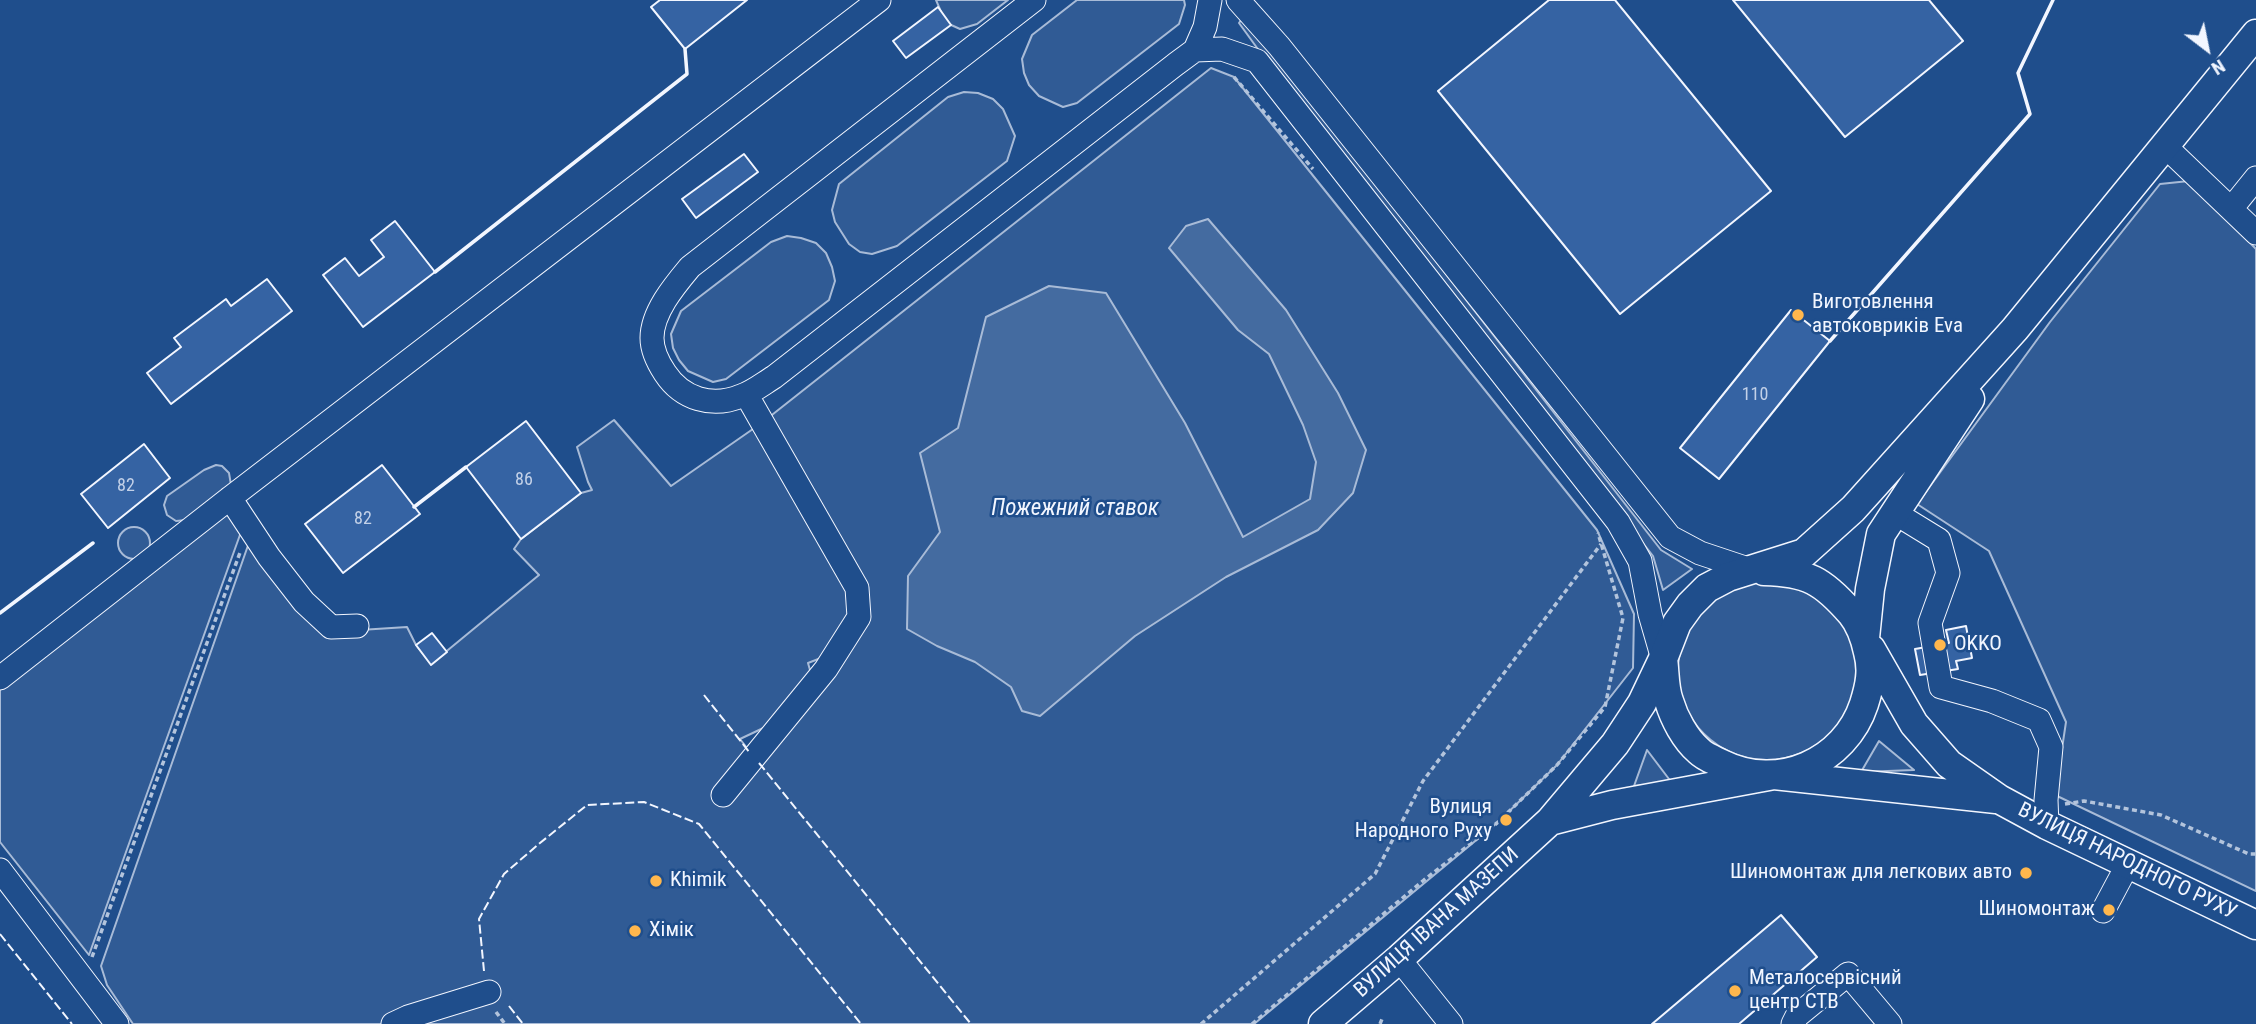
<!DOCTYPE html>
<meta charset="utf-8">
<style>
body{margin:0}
#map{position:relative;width:2256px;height:1024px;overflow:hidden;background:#1f4e8c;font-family:"Roboto Condensed",sans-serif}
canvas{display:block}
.north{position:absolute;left:2172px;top:14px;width:70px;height:70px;-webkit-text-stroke:5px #1f4e8c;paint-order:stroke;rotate:148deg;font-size:19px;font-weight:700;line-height:28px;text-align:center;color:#f2f6ff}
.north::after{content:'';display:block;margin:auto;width:24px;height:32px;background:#f2f6ff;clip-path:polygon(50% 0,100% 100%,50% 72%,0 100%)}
</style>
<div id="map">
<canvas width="2256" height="1024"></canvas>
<div class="north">N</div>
</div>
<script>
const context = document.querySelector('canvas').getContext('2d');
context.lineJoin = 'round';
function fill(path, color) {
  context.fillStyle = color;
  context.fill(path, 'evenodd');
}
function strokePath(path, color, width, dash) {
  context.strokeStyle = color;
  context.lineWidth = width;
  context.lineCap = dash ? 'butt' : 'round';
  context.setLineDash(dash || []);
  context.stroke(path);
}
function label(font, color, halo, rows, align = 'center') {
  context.font = font + ' "Roboto Condensed",sans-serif';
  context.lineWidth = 5;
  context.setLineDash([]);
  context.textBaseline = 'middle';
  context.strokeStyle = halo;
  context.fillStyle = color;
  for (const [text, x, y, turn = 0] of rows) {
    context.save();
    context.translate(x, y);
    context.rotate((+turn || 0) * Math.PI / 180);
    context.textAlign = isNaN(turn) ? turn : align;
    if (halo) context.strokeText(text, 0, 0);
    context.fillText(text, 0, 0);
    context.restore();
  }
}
const built = new Path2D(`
 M 936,0 L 1008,0 L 977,24 L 960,29 L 949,24 L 942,14 Z
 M 1077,0 L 1184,0 L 1185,5 L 1179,24 L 1077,103 L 1063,107 L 1039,96 L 1029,85 L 1024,73 L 1022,59 L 1032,35 Z
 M 1243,17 L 1250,23 L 1661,550 L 1692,569 L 1663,590 L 1653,556 L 1260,52 L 1239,23 Z
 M 1211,68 L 1234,77 L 1597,530 L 1634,614 L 1633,668 L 1557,765 L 1497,823 L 1254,1024 L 133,1024 L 107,985 L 101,966 L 252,534 L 265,556 L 300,602 L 329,632 L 407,627 L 416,645 L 431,664 L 539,575 L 514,549 L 521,539 L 581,493 L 592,490 L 588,482 L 577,447 L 614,420 L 671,486 L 763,422 ZM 857,592 L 859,617 L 826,669 L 754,757 L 740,739 L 776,722 L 812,677 L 808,663 L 826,656 L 851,620 Z
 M 964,92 L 978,93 L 993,99 L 1003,109 L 1015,136 L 1007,161 L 897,246 L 872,254 L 860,252 L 849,244 L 835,222 L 832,210 L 839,184 L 948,97 Z
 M 2189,181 L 2256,249 L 2256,891 L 2055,795 L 2066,722 L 1989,551 L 1917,504 L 2050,322 L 2160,184 Z
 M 787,236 L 801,238 L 816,243 L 826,253 L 832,267 L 835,281 L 829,300 L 726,379 L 713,382 L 688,371 L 679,360 L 673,348 L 671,334 L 681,311 L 771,242 Z
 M 216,465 L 222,466 L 229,473 L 231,485 L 186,520 L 176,521 L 167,515 L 164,505 L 167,496 L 204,470 Z
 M 221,514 L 232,516 L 241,532 L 89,955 L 0,842 L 0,690 Z
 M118 543a16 16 0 1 1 32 0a16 16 0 1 1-32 0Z
 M1678 671a89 89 0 1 1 178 0a89 89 0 1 1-178 0Z
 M 1879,741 L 1914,770 L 1861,772 Z
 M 1647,750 L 1672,783 L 1634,786 Z`);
fill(built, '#305b95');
strokePath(built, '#a8bbd7', 2);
const water = new Path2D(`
 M 1208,219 L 1286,310 L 1338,393 L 1366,450 L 1353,493 L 1318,530 L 1226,577 L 1135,636 L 1040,716 L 1022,711 L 1011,687 L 975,662 L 937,646 L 907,629 L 908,576 L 940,532 L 920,453 L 958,428 L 986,317 L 1049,286 L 1106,293 L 1185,423 L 1243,537 L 1310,499 L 1316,462 L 1303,425 L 1269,354 L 1238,330 L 1169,248 L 1186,226 Z`);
fill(water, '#446ba0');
strokePath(water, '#a8bbd7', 2);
const building = new Path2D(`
 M 660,0 L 747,0 L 685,49 L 651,7 Z
 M 1549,0 L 1615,0 L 1771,191 L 1620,314 L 1438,91 Z
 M 1733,0 L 1929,0 L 1963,41 L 1845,137 Z
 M 938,7 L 951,25 L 906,58 L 893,41 Z
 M 744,154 L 758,172 L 696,218 L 682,199 Z
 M 395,221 L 435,272 L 363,327 L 323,275 L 345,258 L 359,276 L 384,257 L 371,240 Z
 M 267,279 L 292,311 L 171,404 L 147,373 L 181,347 L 174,338 L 226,299 L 231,306 Z
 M 1791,310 L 1830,341 L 1719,479 L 1680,448 Z
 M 526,421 L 581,493 L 521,539 L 466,467 Z
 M 144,444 L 170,478 L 108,528 L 81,494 Z
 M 382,465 L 420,514 L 343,573 L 305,524 Z
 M 1966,626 L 1972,658 L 1956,661 L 1958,669 L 1920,675 L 1915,649 L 1949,643 L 1946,630 Z
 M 432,633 L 447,652 L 431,665 L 416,645 Z
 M 1781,915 L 1817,957 L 1739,1024 L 1652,1024 Z`);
fill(building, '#3563a3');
strokePath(building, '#f2f6ff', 2);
const minor = new Path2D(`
 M 1034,0 L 690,267 C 675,285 652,312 652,338 C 652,350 659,364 665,373 C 682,399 712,408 741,396 C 753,392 764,383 774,377 L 1176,64 L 1195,50 L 1222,49 L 1257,61 L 1618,522 L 1640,561 L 1650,614 L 1663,659
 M 1238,0 L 1279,46 L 1670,537 L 1700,553 L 1751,570
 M 1195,50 L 1205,27 L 1210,0
 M 2165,146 L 2256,233
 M 2231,209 L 2256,178
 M 230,498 L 269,557 L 304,602 L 331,627 L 357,626
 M 1895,513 L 1939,540 L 1948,573 L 1930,623 L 1941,687 L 1992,701 L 2039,720 L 2051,747 L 2046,800 L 2047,825
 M 0,678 L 230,498 L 879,0
 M 723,795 L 826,669 L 859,617 L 857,588 L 746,394
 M 0,870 L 117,1024
 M 2103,911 L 2128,864
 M 1399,959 L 1451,1024
 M 393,1024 L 408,1017 L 489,992
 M 1793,1024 L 1797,1016 L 1848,974 L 1890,1024`);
const major = new Path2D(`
 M 1865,638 L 1870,589 L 1881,534 L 1970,399
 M 1871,649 L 1914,724 L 1949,764 L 1999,799 L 2047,825 L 2256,925
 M 1663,659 C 1665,672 1664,688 1669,701 C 1674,718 1685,739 1699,751 C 1705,757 1714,760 1722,764 C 1778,792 1845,762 1864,704 C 1870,685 1873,670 1868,652 C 1865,638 1860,624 1851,613 C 1823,581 1808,572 1764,571
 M 1550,821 L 1612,805 L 1774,775 L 1996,799
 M 1323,1024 L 1399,959 L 1550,821 L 1615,744 L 1642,703 L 1663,659 L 1677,623 L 1690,605 L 1707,588 L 1728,577 L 1804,553 L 1853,509 L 2015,329 L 2256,34`);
strokePath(minor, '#f2f6ff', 25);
strokePath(major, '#f2f6ff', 31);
strokePath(new Path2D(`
 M 1234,77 L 1313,169
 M 2065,804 L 2084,801 L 2161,815 L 2249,854 L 2256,854
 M 92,957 L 241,550
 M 496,1012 L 505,1024
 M 1201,1024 L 1375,874 L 1423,781 L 1601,544
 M 1252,1024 L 1424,880 L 1497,823 L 1557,765 L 1605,707 L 1623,618 L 1598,533
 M 1380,1024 L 1382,1019`), '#b3c4dc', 3.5, [5, 3.5]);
strokePath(minor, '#1f4e8c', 23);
strokePath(major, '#1f4e8c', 28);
strokePath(new Path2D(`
 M 704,695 L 750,753
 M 759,763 L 971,1024
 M 0,934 L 72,1024
 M 484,971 L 479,919 L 504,874 L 540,843 L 587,805 L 644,802 L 699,824 L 861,1024
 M 509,1006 L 523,1024`), '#f2f6ff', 2, [9, 3.5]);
strokePath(new Path2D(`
 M 435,272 L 687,74 L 685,49
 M 1830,341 L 2030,114 L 2018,73 L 2053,0
 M 414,507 L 466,467
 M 0,613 L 93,543`), '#f2f6ff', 3.5);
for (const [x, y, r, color] of [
 [1798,315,7,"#ffb74d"],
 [1940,645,7,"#ffb74d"],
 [1506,820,7,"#ffb74d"],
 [2026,873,7,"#ffb74d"],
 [656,881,7,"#ffb74d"],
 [2109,910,7,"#ffb74d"],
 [635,931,7,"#ffb74d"],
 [1735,991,7,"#ffb74d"]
]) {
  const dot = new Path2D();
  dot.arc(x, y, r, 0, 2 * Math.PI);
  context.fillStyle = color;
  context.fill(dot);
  strokePath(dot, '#1f4e8c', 2.5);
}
label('18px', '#c3d1e8', null, [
 ["110",1755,395],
 ["86",524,480],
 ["82",126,486],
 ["82",363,519]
]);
label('21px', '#f2f6ff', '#1f4e8c', [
 ["Виготовлення",1812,303],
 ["автоковриків Eva",1812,327],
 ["OKKO",1954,645],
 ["Вулиця",1492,808,"right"],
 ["Народного Руху",1492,832,"right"],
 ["Шиномонтаж для легкових авто",2012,873,"right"],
 ["Khimik",670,881],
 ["Шиномонтаж",2095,910,"right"],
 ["Хімік",649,931],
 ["Металосервісний",1749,979],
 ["центр СТВ",1749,1003]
], 'left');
label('21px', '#f2f6ff', '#1f4e8c', [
 ["ВУЛИЦЯ НАРОДНОГО РУХУ",2127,862,26],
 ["ВУЛИЦЯ ІВАНА МАЗЕПИ",1437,923,-42]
]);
label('italic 23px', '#f2f6ff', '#1f4e8c', [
 ["Пожежний ставок",1075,509]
]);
</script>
